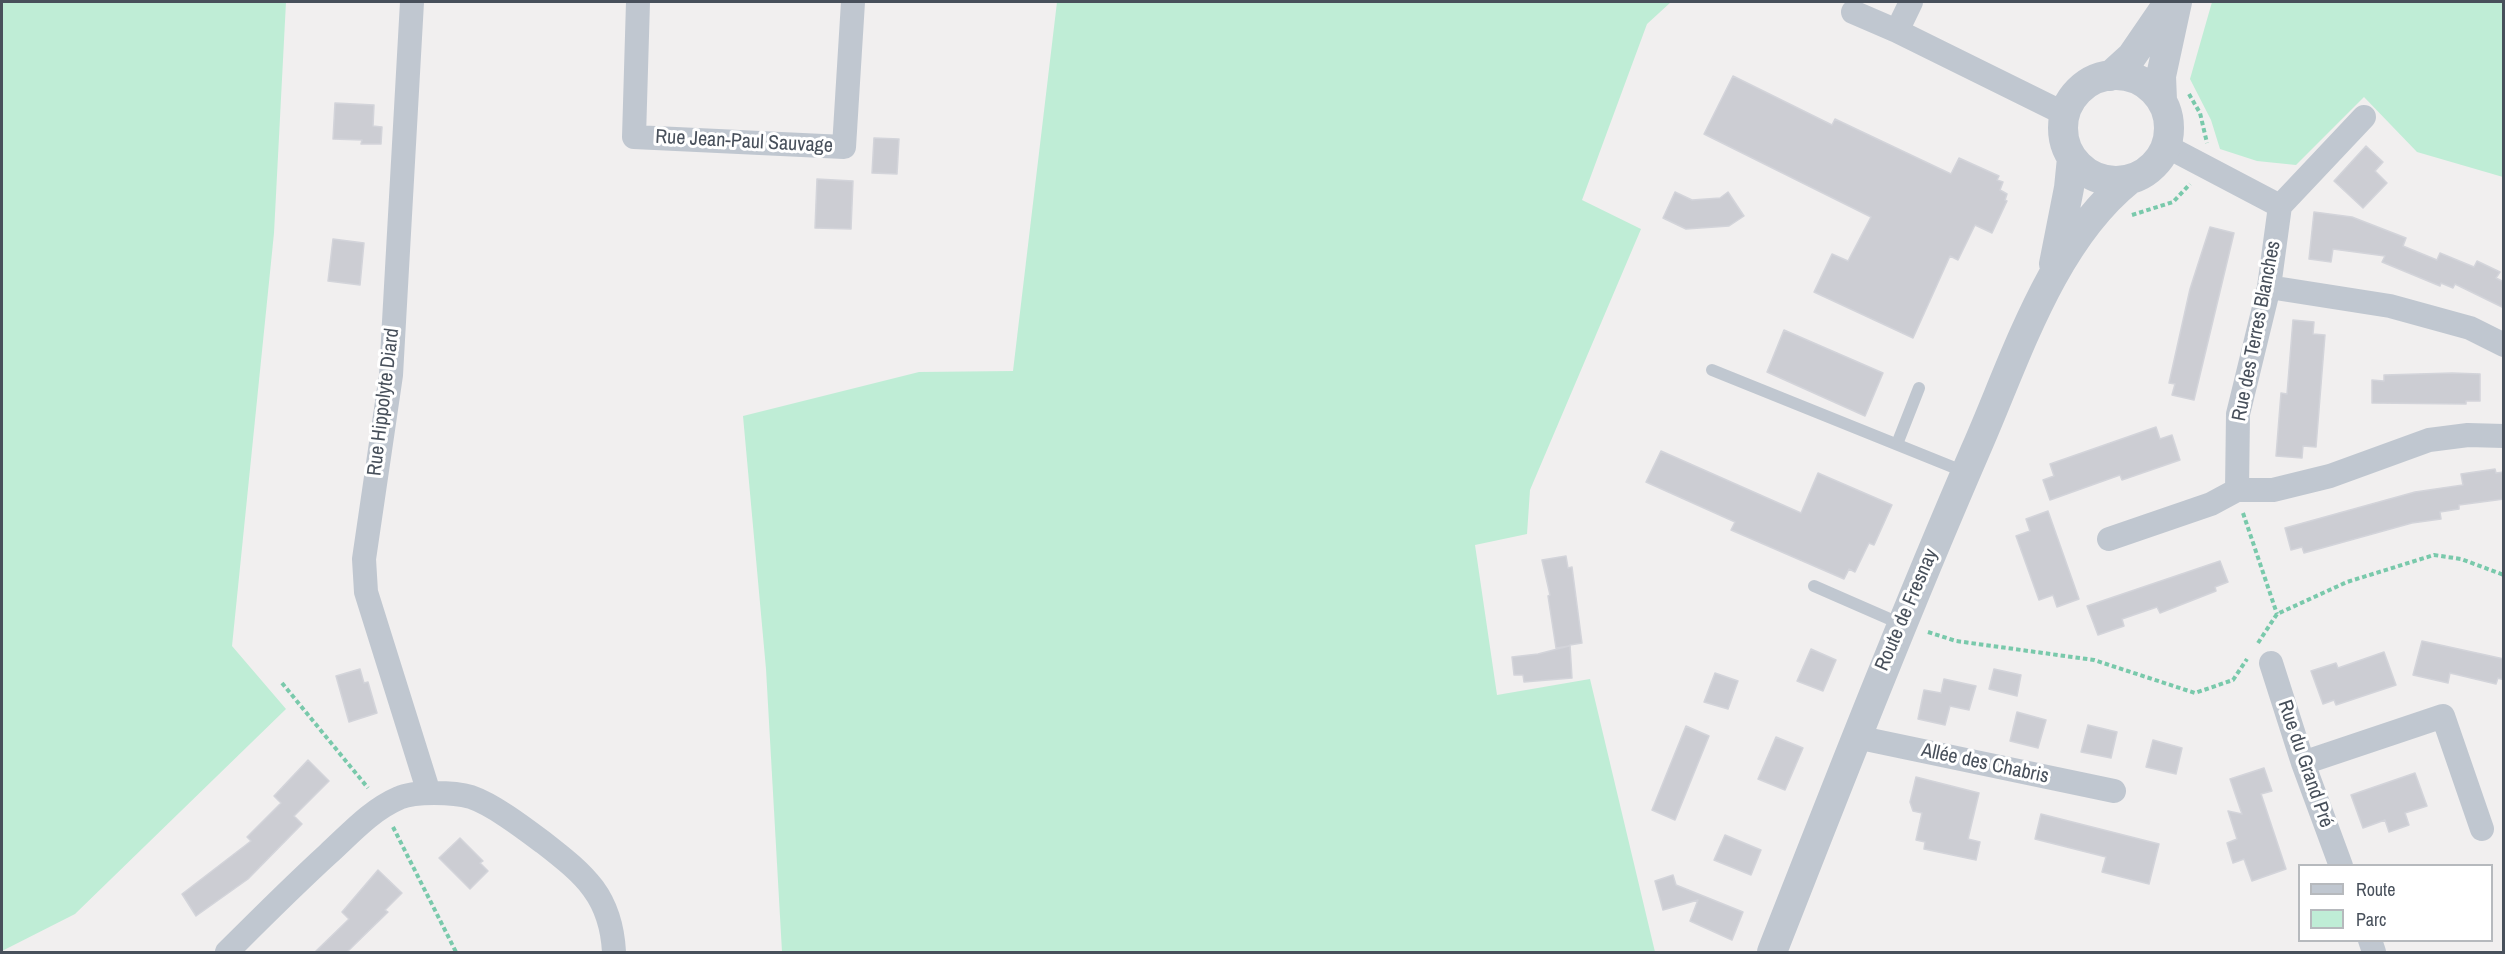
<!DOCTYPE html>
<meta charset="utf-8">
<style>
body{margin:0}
#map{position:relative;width:2505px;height:954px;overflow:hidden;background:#f1efef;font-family:"Archivo Narrow",sans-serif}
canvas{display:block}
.frame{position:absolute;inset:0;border:3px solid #48505b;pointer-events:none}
.legend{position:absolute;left:2298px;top:864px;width:195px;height:78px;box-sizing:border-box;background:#fff;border:2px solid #b6b9bd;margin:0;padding:8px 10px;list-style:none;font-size:18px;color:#48505b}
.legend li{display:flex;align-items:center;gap:12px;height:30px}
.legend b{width:30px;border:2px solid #b6b9bd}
</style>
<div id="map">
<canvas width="2505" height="954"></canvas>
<div class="frame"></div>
<ul class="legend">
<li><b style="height:8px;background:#c0c7d0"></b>Route</li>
<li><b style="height:16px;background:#bfedd6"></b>Parc</li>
</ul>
</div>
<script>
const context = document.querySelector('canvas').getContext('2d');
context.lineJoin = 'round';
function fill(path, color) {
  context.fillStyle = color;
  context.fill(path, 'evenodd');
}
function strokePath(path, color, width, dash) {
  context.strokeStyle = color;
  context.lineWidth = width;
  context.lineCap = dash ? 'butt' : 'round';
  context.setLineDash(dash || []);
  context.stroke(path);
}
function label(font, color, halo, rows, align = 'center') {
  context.font = font + ' "Archivo Narrow",sans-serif';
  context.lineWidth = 6;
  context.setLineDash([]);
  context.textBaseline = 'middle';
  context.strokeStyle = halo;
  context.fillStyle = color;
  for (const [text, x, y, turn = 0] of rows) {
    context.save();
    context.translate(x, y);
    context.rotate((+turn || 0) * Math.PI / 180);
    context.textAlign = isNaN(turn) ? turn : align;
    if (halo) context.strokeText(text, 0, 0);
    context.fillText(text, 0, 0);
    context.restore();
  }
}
fill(new Path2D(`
 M 2,2 L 286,2 L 274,233 L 232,646 L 286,709 L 75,914 L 2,951 Z
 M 1057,2 L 1671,2 L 1647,24 L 1582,200 L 1641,229 L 1530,490 L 1527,534 L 1475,545 L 1497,695 L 1590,679 L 1655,952 L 782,952 L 766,669 L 743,416 L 919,372 L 1013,371 Z
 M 2212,2 L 2503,2 L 2503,177 L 2417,152 L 2364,97 L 2296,165 L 2257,161 L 2220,149 L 2211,120 L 2190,79 Z`), '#bfedd6');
const building = new Path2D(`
 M 1733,76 L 1832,125 L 1835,119 L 1951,174 L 1959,158 L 1999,176 L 1997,180 L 2003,182 L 2000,190 L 2007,194 L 2005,200 L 2007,201 L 1992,233 L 1975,225 L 1958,260 L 1950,256 L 1913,338 L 1814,292 L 1832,254 L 1848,261 L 1871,217 L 1704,134 Z
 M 335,103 L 374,105 L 373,126 L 382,127 L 381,144 L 361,144 L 362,140 L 333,139 Z
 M 874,138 L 899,139 L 897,174 L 872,173 Z
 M 2366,146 L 2383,162 L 2375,171 L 2387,183 L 2363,208 L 2334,181 Z
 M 817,179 L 853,181 L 851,229 L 815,228 Z
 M 1675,192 L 1692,200 L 1720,198 L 1728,192 L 1744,216 L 1729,226 L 1686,229 L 1663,218 Z
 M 2314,212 L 2352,217 L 2406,238 L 2403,246 L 2437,260 L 2440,253 L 2474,267 L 2477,261 L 2500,272 L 2496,278 L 2504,282 L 2504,308 L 2455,284 L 2453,288 L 2441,283 L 2440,286 L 2382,262 L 2385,256 L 2333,249 L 2331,262 L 2309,259 Z
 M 2210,227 L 2234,233 L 2194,400 L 2172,395 L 2175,384 L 2169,383 L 2190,289 Z
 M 333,239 L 364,243 L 360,285 L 328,281 Z
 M 2293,320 L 2314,322 L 2313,334 L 2325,335 L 2316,447 L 2303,446 L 2302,458 L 2276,456 L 2281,393 L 2287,394 Z
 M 1784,330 L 1883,373 L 1865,416 L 1767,372 Z
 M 2452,373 L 2480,374 L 2480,401 L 2466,401 L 2466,404 L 2372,403 L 2372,380 L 2384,381 L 2384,375 Z
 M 2156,427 L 2160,439 L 2172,435 L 2180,460 L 2122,480 L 2120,475 L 2050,500 L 2043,480 L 2054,476 L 2050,464 Z
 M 1661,451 L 1801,513 L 1818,473 L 1892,505 L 1874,545 L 1869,543 L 1855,572 L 1849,569 L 1844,579 L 1731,530 L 1735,522 L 1646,482 Z
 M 2495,469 L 2496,473 L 2504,472 L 2504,499 L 2459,505 L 2459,509 L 2440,512 L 2441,519 L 2412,523 L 2304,553 L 2302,547 L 2291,550 L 2285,528 L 2415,492 L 2463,485 L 2461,474 Z
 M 2048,511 L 2079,599 L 2057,607 L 2053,595 L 2039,600 L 2016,536 L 2030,531 L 2026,519 Z
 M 1566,556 L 1568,568 L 1572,567 L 1582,643 L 1570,645 L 1572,678 L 1524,682 L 1523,675 L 1514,675 L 1512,657 L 1538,654 L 1569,646 L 1556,648 L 1548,596 L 1550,595 L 1542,560 Z
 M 2220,561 L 2228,582 L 2215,587 L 2216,591 L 2160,613 L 2157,607 L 2122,619 L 2124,626 L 2098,635 L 2087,606 Z
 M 2422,641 L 2504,659 L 2504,680 L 2498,678 L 2496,684 L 2450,673 L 2448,683 L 2413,675 Z
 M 1811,649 L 1836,660 L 1823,691 L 1797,681 Z
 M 2384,652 L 2396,685 L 2336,705 L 2334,700 L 2323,704 L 2311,671 L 2336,663 L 2338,668 Z
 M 360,669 L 364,683 L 368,682 L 377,713 L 349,722 L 336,676 Z
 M 1994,669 L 2021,675 L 2017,696 L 1989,689 Z
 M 1715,673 L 1738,681 L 1728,709 L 1704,702 Z
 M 1944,679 L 1976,686 L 1969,710 L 1950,706 L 1945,725 L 1918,719 L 1924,690 L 1941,693 Z
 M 2017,712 L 2046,720 L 2038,748 L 2010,741 Z
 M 2088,725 L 2117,732 L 2111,758 L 2081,752 Z
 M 1686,726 L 1709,736 L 1675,820 L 1652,810 Z
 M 1776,737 L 1803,748 L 1785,790 L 1758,779 Z
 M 2153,740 L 2182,748 L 2176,774 L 2146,767 Z
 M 308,760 L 329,781 L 294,816 L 302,824 L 248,879 L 196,916 L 182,894 L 251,841 L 247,837 L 281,803 L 274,796 Z
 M 2264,768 L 2272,791 L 2261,794 L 2286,869 L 2252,881 L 2244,859 L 2233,863 L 2227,843 L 2237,839 L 2228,811 L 2242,814 L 2230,779 Z
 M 2415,773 L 2427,806 L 2405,813 L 2409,825 L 2389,832 L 2385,820 L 2363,828 L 2351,795 Z
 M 1916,777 L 1979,793 L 1968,839 L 1980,842 L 1976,860 L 1924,849 L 1925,842 L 1916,840 L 1922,813 L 1913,811 L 1910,802 Z
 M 2041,814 L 2159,844 L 2149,884 L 2102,872 L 2106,857 L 2035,839 Z
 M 1725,835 L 1761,850 L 1751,875 L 1714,860 Z
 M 460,838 L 483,861 L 480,863 L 488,871 L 470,889 L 439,858 Z
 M 378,870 L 402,893 L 385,910 L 388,912 L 347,952 L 315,952 L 349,919 L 342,912 Z
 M 1673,875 L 1676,885 L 1743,912 L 1732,940 L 1690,921 L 1698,900 L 1663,910 L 1655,881 Z`);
fill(building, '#cccdd3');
strokePath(building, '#d3d4da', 1.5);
strokePath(new Path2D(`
 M 2189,94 L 2200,113 L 2207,143
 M 2132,215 L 2173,202 L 2190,184
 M 2243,513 L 2277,614
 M 1928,632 L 1956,641 L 2094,660 L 2195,693 L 2233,680 L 2247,659
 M 2258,643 L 2277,614 L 2347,582 L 2434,555 L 2461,559 L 2504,575
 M 282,683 L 368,788
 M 393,827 L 456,952`), '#79c9ab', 4, [4.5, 3]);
strokePath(new Path2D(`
 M 1712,370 L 1965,472
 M 1897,444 L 1919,388
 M 1814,586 L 1901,624`), '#c0c7d0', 12);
strokePath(new Path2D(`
 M 412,2 L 391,375 L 364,559 L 366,592 L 429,793
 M 638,2 L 634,137 L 844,147 L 853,2
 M 1853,12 L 1897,31 L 2065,114
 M 1897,31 L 1911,2
 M 2166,146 L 2280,206 L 2269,287 L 2238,414 L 2237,490 L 2273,490 L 2330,476 L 2429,440 L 2468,435 L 2504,436
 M 2280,206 L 2364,117
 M 2269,287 L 2390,306 L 2470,328 L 2504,345
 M 2109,539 L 2211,504 L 2237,490
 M 2271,663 L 2303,763 L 2341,866
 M 1856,737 L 2114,791
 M 2303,763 L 2443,716 L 2482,829
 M 2370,940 L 2374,952
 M 227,952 C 260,919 293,886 328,854 C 350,834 371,810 399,798 C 414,791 454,792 471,797 C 494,805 524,828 544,843 C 585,875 611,896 614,952`), '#c0c7d0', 24);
strokePath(new Path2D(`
 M2063 128a53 53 0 1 1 106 0a53 53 0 1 1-106 0Z
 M 2110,76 L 2132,56 L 2169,2
 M 2162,100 L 2161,76 L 2177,2
 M 2054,264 L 2069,188 L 2072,158
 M 1772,952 C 1838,784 1904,615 1976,449 C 2016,358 2051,243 2129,180`), '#c0c7d0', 30);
label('20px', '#48505b', '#fff', [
 ["Rue Jean-Paul Sauvage",744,142,3],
 ["Rue des Terres Blanches",2257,331,-79],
 ["Rue Hippolyte Diard",384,402,-83],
 ["Route de Fresnay",1907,610,-67],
 ["Allée des Chabris",1985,764,12],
 ["Rue du Grand Pré",2305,764,71]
]);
</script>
